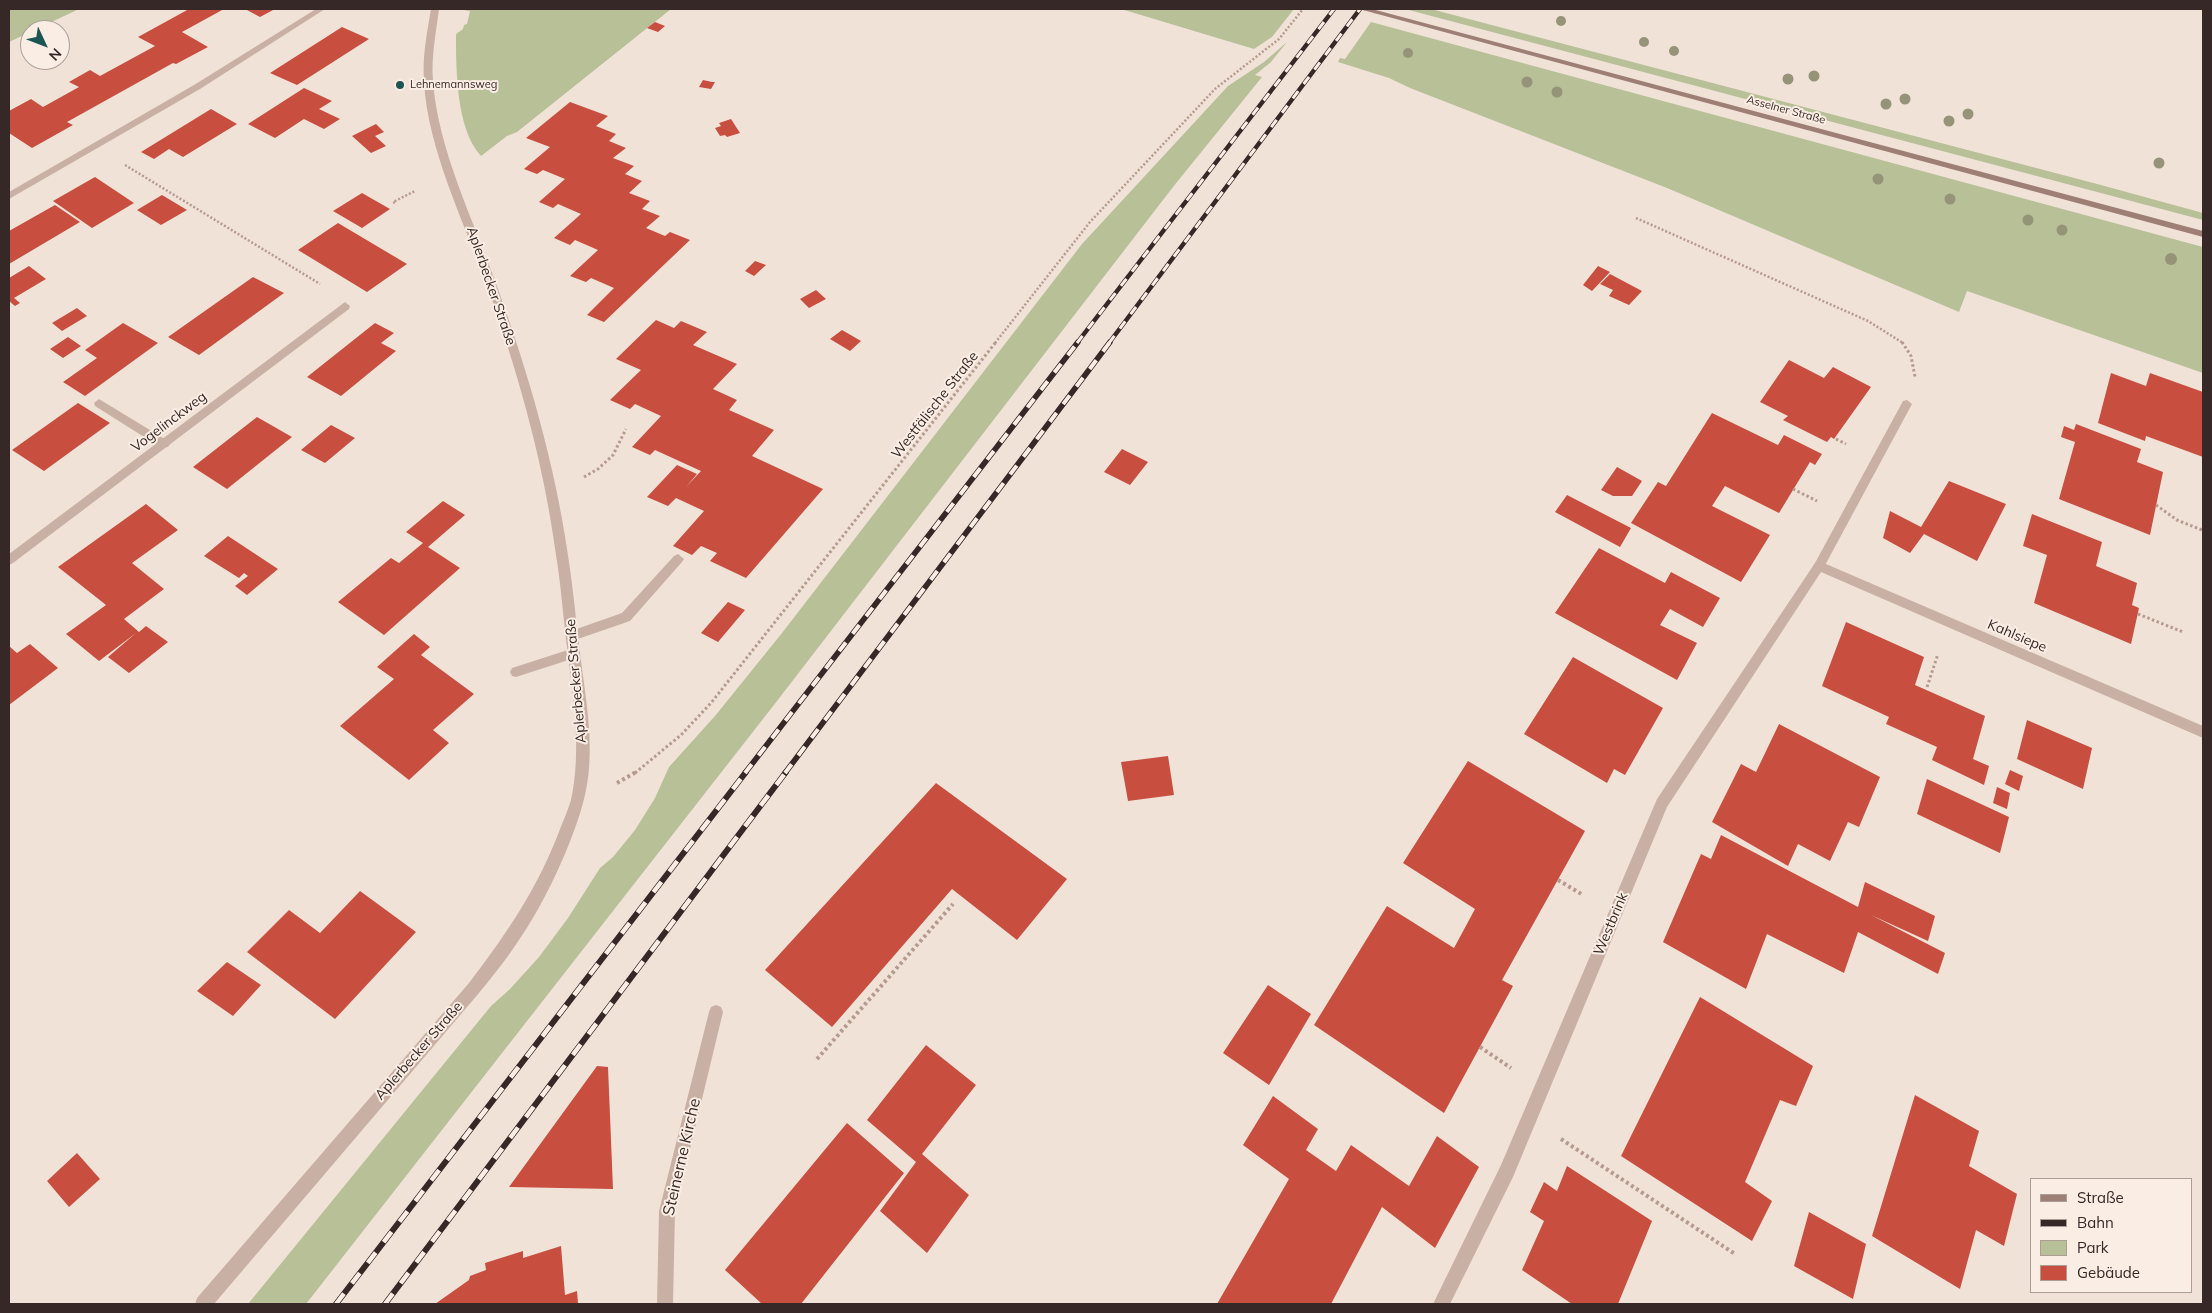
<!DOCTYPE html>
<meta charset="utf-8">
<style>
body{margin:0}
#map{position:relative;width:2212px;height:1313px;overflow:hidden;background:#f1e2d8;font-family:Mulish,sans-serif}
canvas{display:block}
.frame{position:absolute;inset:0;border:10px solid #352826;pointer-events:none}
.legend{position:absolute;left:2030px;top:1178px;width:162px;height:115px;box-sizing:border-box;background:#f9ede4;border:1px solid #ab9e98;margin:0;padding:6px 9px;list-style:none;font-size:15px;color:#352826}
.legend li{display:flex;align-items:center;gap:10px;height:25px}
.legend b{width:25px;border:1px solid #ab9e98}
.north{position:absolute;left:20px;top:20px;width:50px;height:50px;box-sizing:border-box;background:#f9ede4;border:1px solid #ab9e98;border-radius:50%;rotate:133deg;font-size:14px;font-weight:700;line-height:20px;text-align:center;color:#352826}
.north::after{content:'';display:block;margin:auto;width:18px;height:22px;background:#1b5653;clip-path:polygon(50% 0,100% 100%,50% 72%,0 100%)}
</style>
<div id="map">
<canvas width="2212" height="1313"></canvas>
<div class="frame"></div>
<ul class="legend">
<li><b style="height:6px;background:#9d7f75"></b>Straße</li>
<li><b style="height:6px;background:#352826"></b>Bahn</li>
<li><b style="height:14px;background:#b8c098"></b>Park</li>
<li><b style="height:14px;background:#c84e3f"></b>Gebäude</li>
</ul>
<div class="north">N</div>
</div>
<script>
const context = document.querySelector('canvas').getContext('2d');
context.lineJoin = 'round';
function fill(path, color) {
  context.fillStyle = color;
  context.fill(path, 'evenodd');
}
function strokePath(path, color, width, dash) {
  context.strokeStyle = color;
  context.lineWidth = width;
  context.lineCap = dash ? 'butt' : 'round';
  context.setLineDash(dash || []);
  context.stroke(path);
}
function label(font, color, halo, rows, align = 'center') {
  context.font = font + ' Mulish,sans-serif';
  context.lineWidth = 4;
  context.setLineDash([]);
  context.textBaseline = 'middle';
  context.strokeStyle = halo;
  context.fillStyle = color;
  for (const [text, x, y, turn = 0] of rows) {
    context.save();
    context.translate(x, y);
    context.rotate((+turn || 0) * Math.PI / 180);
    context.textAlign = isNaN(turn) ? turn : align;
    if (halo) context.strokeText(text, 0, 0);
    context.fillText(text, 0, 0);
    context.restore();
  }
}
fill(new Path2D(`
 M 9,9 L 79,9 L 9,42 Z
 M 457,9 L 671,9 L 517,132 L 507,136 L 481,156 C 456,129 456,69 456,34 L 463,29 L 464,25 L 467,24 L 470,11 Z
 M 1121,9 L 1294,9 L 1272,37 L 1254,49 Z
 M 1405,9 L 1431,9 L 1446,13 L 2101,185 L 2203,213 L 2203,220 Z
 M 1371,22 L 2203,247 L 2203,373 L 1967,291 L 1959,312 L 1667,188 L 1410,88 L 1389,78 L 1338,62 L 1340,58 L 1345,59 Z
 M 1287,42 L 1271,62 L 1255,75 L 1262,77 L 1173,187 L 777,701 L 306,1304 L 248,1304 L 491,1006 L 510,989 L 539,957 L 568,918 L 600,868 L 613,857 L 635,830 L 655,798 L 669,767 L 715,716 L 782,633 L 1082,244 L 1228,86 L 1264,62 Z`), '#b8c098');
fill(new Path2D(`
 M 189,9 L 224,9 L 182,32 L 208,47 L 176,64 L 173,63 L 67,122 L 73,125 L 32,148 L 9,133 L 9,111 L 31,99 L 43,107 L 79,87 L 69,82 L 90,70 L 100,76 L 155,46 L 138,37 Z
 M 245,9 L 275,9 L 260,17 Z
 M 655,22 L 665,26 L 658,32 L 647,28 Z
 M 342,27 L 369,39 L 297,85 L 270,73 Z
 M 703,80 L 712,82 L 715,82 L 711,89 L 699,87 Z
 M 304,88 L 332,101 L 319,109 L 340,119 L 324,129 L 304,119 L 275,138 L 248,124 Z
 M 570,102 L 608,116 L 596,126 L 616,134 L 609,141 L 626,148 L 613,158 L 634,166 L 625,174 L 642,181 L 629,193 L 650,201 L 642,209 L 660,216 L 646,228 L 665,236 L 670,232 L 690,240 L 604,322 L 587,315 L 614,288 L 591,278 L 586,282 L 570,276 L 598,250 L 575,240 L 570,245 L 554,238 L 581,214 L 558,204 L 553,208 L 539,202 L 565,179 L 543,170 L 537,174 L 524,169 L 550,147 L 526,138 Z
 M 211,109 L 237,124 L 183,157 L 169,149 L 154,159 L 141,152 Z
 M 731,119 L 740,133 L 727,137 L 725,135 L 720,136 L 715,128 L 721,126 L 719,123 Z
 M 376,124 L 384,132 L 375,136 L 386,146 L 371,153 L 352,136 Z
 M 95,177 L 134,203 L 92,228 L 53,201 Z
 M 362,193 L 390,209 L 362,228 L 333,211 Z
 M 162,195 L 187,210 L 161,225 L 137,210 Z
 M 55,205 L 80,222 L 9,264 L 9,231 Z
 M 338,223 L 407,264 L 367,292 L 298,250 Z
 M 755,261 L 766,265 L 754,276 L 745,271 Z
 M 29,266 L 46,279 L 14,298 L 20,303 L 15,306 L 9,301 L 9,278 Z
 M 1598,266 L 1610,272 L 1592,291 L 1583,285 Z
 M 1610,274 L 1642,291 L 1629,305 L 1609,296 L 1613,290 L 1600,284 Z
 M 253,277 L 284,293 L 199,355 L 168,337 Z
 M 816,290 L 826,299 L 809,308 L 800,299 Z
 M 77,308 L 87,316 L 62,331 L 52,323 Z
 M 656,320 L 674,328 L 681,321 L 707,332 L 693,345 L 737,364 L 713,389 L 737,400 L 729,410 L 774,430 L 752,456 L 823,489 L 746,578 L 710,561 L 717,553 L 701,546 L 692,555 L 673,546 L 704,511 L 676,498 L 668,506 L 647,497 L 677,465 L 697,474 L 686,487 L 701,471 L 655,450 L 650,455 L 632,447 L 661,416 L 635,404 L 630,409 L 610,400 L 641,370 L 616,359 Z
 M 123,323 L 158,343 L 85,396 L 63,382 L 97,358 L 85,350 Z
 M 375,323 L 394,333 L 381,343 L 396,351 L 341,396 L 307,377 Z
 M 842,330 L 861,341 L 850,351 L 830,339 Z
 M 68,337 L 81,346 L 63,358 L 50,349 Z
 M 1789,360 L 1824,378 L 1833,367 L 1871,387 L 1834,439 L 1831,437 L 1827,442 L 1783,420 L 1788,416 L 1760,402 Z
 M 2111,373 L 2146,386 L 2150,373 L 2203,392 L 2203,457 L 2146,436 L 2145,441 L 2098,423 Z
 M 78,403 L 110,423 L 44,471 L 12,450 Z
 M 1712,413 L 1778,445 L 1784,435 L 1822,454 L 1815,465 L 1810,462 L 1779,513 L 1725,486 L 1712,506 L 1770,535 L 1741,582 L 1631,523 L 1658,482 L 1666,486 Z
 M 257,417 L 292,437 L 227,489 L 193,467 Z
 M 2076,424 L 2141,449 L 2137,462 L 2163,472 L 2150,535 L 2059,499 L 2075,442 L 2061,437 L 2064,426 L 2074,430 Z
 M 331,425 L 355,438 L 325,463 L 301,450 Z
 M 1122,449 L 1148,462 L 1130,485 L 1104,472 Z
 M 1617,467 L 1642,481 L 1632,496 L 1613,496 L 1601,490 Z
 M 1949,481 L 2006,504 L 1977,561 L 1924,534 L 1910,553 L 1883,538 L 1890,511 L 1921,527 Z
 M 1567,495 L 1631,528 L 1620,547 L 1555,512 Z
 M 443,501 L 465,515 L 428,547 L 460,568 L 384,635 L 338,602 L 391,558 L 399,563 L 423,543 L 406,532 Z
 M 146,504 L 178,530 L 132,563 L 164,589 L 124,619 L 139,632 L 146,626 L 168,642 L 129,673 L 108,657 L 136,633 L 99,661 L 66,634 L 106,605 L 58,567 Z
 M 2032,514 L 2102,542 L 2096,566 L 2137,583 L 2132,605 L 2139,608 L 2131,644 L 2034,603 L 2047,555 L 2023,546 Z
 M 228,536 L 278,569 L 247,595 L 235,586 L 248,576 L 244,573 L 239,578 L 204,556 Z
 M 1599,548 L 1665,583 L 1671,572 L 1720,598 L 1703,627 L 1670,609 L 1660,625 L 1697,643 L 1677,680 L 1555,613 Z
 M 728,602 L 745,610 L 718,642 L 701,633 Z
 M 1846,622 L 1924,657 L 1915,685 L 1985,716 L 1973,759 L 1989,766 L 1984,785 L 1932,760 L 1937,747 L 1886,724 L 1889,717 L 1822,686 Z
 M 414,634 L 430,647 L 421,655 L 474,694 L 433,730 L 449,743 L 409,780 L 340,726 L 394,679 L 377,667 Z
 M 30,644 L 58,668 L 9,705 L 9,646 L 17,653 Z
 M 1573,657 L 1663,708 L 1625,775 L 1614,769 L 1607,783 L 1524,734 Z
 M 2027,720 L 2092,748 L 2083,789 L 2017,759 Z
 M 1779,724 L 1880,777 L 1859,827 L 1848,822 L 1830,861 L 1798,844 L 1788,866 L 1712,822 L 1741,764 L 1756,772 Z
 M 1168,756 L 1174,795 L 1128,801 L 1121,762 Z
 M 1468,761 L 1585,831 L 1502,980 L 1513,986 L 1444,1113 L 1314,1025 L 1387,906 L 1454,948 L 1475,909 L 1403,863 Z
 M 2010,770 L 2023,776 L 2019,791 L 2005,784 Z
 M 1927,779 L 2009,817 L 2000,853 L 1917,814 Z
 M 936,783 L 1067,879 L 1017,940 L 952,889 L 832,1027 L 765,970 Z
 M 1997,787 L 2010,793 L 2007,809 L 1993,803 Z
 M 1721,835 L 1858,907 L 1865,882 L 1935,916 L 1928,941 L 1871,915 L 1945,953 L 1938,974 L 1858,932 L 1844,973 L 1767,934 L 1746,989 L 1663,942 L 1701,854 L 1711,859 Z
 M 360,891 L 416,932 L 335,1019 L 247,952 L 289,910 L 320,933 Z
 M 227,962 L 261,985 L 233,1016 L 197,991 Z
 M 1268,985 L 1311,1014 L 1269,1085 L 1223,1053 Z
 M 1700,997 L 1813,1066 L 1796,1106 L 1780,1100 L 1745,1182 L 1772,1201 L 1752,1241 L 1621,1156 Z
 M 926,1045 L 976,1085 L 922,1154 L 969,1195 L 927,1253 L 880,1211 L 916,1162 L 867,1120 Z
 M 597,1066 L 608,1067 L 613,1189 L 509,1187 Z
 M 1915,1095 L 1979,1131 L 1969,1166 L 2017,1194 L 2004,1246 L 1976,1230 L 1960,1289 L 1872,1236 Z
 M 1273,1096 L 1318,1129 L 1306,1150 L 1336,1171 L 1351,1145 L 1409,1186 L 1437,1136 L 1479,1167 L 1435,1248 L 1382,1207 L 1331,1304 L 1217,1304 L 1289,1179 L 1243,1145 Z
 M 847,1123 L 904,1173 L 801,1304 L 762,1304 L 725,1270 Z
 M 77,1153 L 100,1179 L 69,1207 L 47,1181 Z
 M 1567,1166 L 1652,1221 L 1618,1304 L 1572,1304 L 1522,1270 L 1544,1221 L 1530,1212 L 1544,1182 L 1557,1191 Z
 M 1809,1212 L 1866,1244 L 1853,1299 L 1794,1266 Z
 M 561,1246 L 565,1295 L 577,1291 L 578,1303 L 435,1304 L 469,1280 L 470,1276 L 486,1270 L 485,1263 L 523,1251 L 523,1258 Z`), '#c84e3f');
strokePath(new Path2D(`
 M 125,165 L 320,284
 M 395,203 L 393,202 L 415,191
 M 1636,218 L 1868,321 L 1903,343
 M 995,343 L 1090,222 L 1215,89 L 1279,39 L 1303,9`), '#b59a8e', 2.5, [2, 2]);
strokePath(new Path2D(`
 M 1902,342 L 1911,356 L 1915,377
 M 1836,439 L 1846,444
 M 584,477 L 598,469 L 613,455 L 626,429
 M 1793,489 L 1817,501
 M 2156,505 L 2177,520 L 2202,530
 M 2138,614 L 2183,632
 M 1927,687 L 1938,654
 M 635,773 L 681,735 L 711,703 L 996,342`), '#b59a8e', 3, [2.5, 2.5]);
strokePath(new Path2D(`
 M 617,783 L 636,772
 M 1558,880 L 1583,895
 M 1480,1047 L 1511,1068
 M 817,1059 L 953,904
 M 1561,1139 L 1735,1254`), '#b59a8e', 4, [3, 3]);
fill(new Path2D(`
 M 99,399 L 168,441 L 170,444 L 168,447 L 160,447 L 95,406 L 94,403 Z
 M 1907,400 L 1912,404 L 1823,569 L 1815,569 L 1813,566 L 1815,563 L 1903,401 Z
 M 678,554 L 684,559 L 682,562 L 630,621 L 572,641 L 568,640 L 566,636 L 568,632 L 622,613 L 674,556 Z
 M 574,648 L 578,649 L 580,653 L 578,657 L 516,677 L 512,676 L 510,672 L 512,668 Z`), '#c9b0a4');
fill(new Path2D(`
 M 316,9 L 325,9 L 200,89 L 9,199 L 9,192 L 194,85 Z
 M 431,9 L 439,9 C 436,33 431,57 433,81 C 438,151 475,223 498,289 C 529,375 555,465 568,555 C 573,588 576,620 580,653 C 586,702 597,754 583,803 C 571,847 543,906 517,943 C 505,961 492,977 479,993 L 214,1304 L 195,1304 L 197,1298 L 469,983 C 507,933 538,888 560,829 C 564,819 568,810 571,800 C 582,749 573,698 567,647 C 563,616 561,585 556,555 C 544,465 519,376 489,291 C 466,226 427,149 424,81 C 422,57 427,33 431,9 Z
 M 345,302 L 350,306 L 349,309 L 13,563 L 9,565 L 9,554 Z
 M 1819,561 L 2203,726 L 2203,738 L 1821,572 L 1667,807 L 1513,1177 L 1450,1304 L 1433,1304 L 1501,1165 L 1657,799 L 1815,563 Z
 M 716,1005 L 721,1007 L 723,1012 L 675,1211 L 673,1304 L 657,1304 L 659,1211 L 709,1012 L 711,1007 Z`), '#c9b0a4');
fill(new Path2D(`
 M 1359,9 L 1372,9 L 2203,231 L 2203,237 Z`), '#9d7f75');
const railFar2 = new Path2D(`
 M 1077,343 L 1334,9
 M 1109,343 L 1360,9`);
const railFar1 = new Path2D(`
 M 745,773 L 1078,342
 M 785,773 L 1110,342`);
const rail = new Path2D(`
 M 336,1304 L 746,772
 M 385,1304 L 786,772`);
strokePath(railFar2, '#352826', 4.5);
strokePath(railFar1, '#352826', 5.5);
strokePath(rail, '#352826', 6);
strokePath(railFar2, '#f9ede4', 3, [9]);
strokePath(railFar1, '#f9ede4', 4, [11]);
strokePath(rail, '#f9ede4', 4.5, [13]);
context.fillStyle = '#959378';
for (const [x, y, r] of [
 [1561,21,5],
 [1644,42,5],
 [1674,51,5],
 [1408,53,5],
 [1814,76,5.5],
 [1788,79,5.5],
 [1527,82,5.5],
 [1557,92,5.5],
 [1905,99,5.5],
 [1886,104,5.5],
 [1968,114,5.5],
 [1949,121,5.5],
 [2159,163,5.5],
 [1878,179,5.5],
 [1950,199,5.5],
 [2028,220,5.5],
 [2062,230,5.5],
 [2171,259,6]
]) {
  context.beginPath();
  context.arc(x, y, r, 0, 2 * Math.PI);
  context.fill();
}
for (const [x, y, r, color] of [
 [400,85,5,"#1b5653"]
]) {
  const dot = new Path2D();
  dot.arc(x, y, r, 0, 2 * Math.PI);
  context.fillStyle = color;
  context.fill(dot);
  strokePath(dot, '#f9ede4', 2);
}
label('11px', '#352826', '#f9ede4', [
 ["Lehnemannsweg",410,85]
], 'left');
label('11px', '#352826', '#f9ede4', [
 ["Asselner Straße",1786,110,15]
]);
label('14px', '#352826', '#f9ede4', [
 ["Aplerbecker Straße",491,286,71],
 ["Westfälische Straße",935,405,-52],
 ["Vogelinckweg",169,422,-37],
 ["Kahlsiepe",2017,636,23],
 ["Aplerbecker Straße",576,681,-95],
 ["Westbrink",1611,924,-67],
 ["Aplerbecker Straße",419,1051,-49]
]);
label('16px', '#352826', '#f9ede4', [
 ["Steinerne Kirche",682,1157,-77]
]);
</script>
